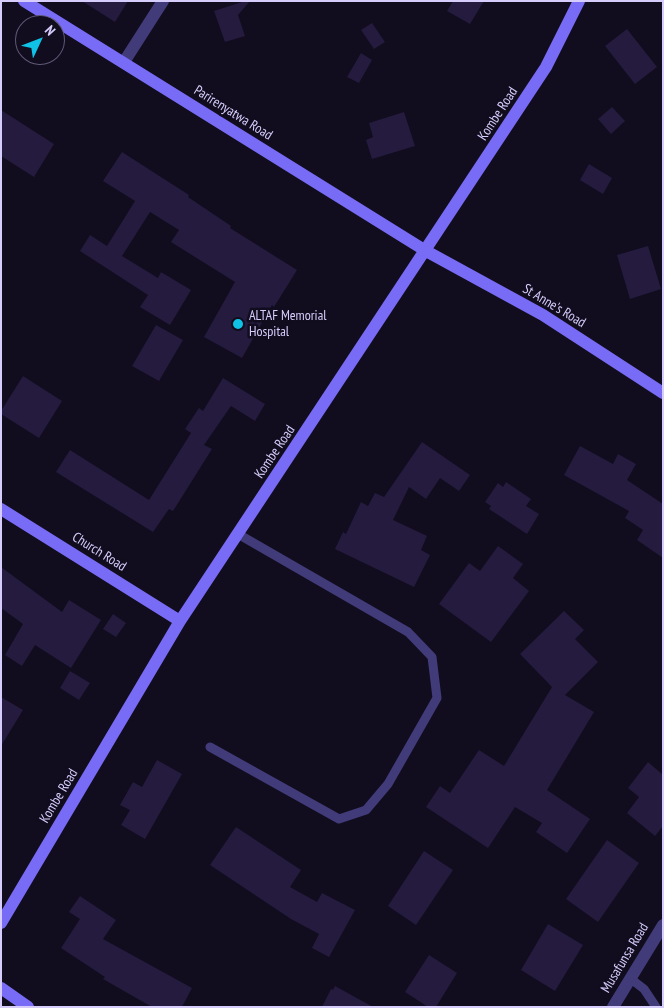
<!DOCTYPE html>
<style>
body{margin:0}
#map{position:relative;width:664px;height:1008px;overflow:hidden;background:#110d1e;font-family:"PT Sans Narrow",sans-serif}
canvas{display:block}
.frame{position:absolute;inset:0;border:2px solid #d6cdfc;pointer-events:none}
.north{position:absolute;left:15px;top:15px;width:50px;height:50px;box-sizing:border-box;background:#110d1e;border:1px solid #605a77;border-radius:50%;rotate:47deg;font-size:14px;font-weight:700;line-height:20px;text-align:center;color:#d6cdfc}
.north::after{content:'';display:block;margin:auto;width:18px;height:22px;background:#0fc2e6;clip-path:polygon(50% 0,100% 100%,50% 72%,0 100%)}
</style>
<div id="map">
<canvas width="664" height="1008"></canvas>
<div class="frame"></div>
<div class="north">N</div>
</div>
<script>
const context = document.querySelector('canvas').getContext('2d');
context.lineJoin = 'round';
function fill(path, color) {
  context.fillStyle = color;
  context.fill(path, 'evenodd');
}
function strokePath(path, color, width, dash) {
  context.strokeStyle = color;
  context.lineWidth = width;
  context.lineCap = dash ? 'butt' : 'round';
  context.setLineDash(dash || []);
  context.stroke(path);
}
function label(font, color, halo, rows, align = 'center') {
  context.font = font + ' "PT Sans Narrow",sans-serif';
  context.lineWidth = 5;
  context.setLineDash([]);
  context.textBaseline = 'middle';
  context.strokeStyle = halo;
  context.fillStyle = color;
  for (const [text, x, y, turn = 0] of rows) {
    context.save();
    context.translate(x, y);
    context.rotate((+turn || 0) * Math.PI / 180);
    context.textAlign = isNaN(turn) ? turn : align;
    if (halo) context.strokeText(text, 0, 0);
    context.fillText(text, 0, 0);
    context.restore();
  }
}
fill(new Path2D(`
 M 82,1 L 128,1 L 115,22 Z
 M 245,1 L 250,1 L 238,15 L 245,36 L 225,42 L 214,11 Z
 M 453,1 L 484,1 L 470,24 L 447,11 Z
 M 372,23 L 385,42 L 374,49 L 361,30 Z
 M 627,29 L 657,67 L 635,84 L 605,46 Z
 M 361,53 L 372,60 L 359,83 L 347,77 Z
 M 612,107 L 625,121 L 611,134 L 598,119 Z
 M 1,110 L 54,144 L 34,177 L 1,156 Z
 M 404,112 L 415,146 L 372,159 L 366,140 L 373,137 L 369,123 Z
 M 122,152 L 189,195 L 188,197 L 231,226 L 230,228 L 297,270 L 274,307 L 272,305 L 242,358 L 204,337 L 235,282 L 171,242 L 179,230 L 150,212 L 122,256 L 158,278 L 161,272 L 191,290 L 170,325 L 140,307 L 148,295 L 80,251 L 90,235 L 107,246 L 135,201 L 103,181 Z
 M 589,164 L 612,178 L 603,194 L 580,180 Z
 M 648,246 L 661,289 L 630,299 L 617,255 Z
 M 156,325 L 183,340 L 159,381 L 132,366 Z
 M 23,376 L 62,401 L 39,438 L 1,414 L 1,411 Z
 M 223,378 L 265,404 L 255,421 L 231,406 L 204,445 L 212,449 L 173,511 L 169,509 L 153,532 L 56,472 L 70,450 L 149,500 L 191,433 L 185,429 L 199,408 L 203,411 Z
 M 422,442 L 470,475 L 459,491 L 440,478 L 426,499 L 409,487 L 393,520 L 427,536 L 421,550 L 430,555 L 414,587 L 335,549 L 343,532 L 346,534 L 361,502 L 368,506 L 375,493 L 384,497 Z
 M 580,446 L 613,464 L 618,454 L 636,464 L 627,480 L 663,504 L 663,558 L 637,540 L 643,530 L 625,518 L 629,511 L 564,475 Z
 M 506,482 L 531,499 L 526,506 L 539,514 L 527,534 L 489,509 L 491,506 L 485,502 L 498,483 L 503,487 Z
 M 498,546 L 523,564 L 513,578 L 529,591 L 491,642 L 439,604 L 469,563 L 480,571 Z
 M 1,567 L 62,612 L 69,600 L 101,620 L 71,668 L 35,645 L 22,666 L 5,655 L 23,624 L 1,608 Z
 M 564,611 L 584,630 L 575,639 L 598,662 L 565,695 L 594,712 L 547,790 L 590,819 L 567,853 L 536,832 L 542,823 L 515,807 L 488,848 L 426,807 L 440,786 L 450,793 L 479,750 L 504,766 L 552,687 L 520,654 Z
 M 113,614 L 126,623 L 116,637 L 103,629 Z
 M 70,671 L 90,683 L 79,700 L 60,688 Z
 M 1,697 L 23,710 L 1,746 Z
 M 157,760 L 182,774 L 145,839 L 121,825 L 130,810 L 120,805 L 133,782 L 142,787 Z
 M 648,762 L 663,775 L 663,826 L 655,836 L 627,813 L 639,797 L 628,788 Z
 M 236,827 L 301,870 L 290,887 L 317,902 L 322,893 L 355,910 L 329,957 L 312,948 L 319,934 L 291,919 L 210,865 Z
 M 607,840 L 639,863 L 598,922 L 566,899 Z
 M 424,851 L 453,870 L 416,925 L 388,906 Z
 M 80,896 L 116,920 L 103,939 L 192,988 L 182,1007 L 152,1007 L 103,979 L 105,977 L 61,948 L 80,919 L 69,912 Z
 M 548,924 L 583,945 L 555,991 L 521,970 Z
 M 429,955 L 457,973 L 436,1007 L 428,1007 L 405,992 Z
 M 335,986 L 373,1007 L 322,1007 L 331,989 L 333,990 Z`), '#241b3e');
strokePath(new Path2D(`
 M 210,747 L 339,819 L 366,810 L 388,784 L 437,698 L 432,657 L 408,632 L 238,534
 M 631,979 L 644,989 L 656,1007`), '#423b7a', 9);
strokePath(new Path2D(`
 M 124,62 L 163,1
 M 613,1007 L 663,925`), '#423b7a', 12);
strokePath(new Path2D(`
 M 24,1 L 426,251 L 543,315 L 663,393
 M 1,509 L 180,621
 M 1,923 L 180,621 L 546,67 L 579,1
 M 1,988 L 28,1007`), '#786bf5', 12);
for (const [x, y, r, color] of [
 [238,324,6,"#0fc2e6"]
]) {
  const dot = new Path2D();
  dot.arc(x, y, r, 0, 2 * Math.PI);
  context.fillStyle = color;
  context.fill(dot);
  strokePath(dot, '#110d1e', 2);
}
label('14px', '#d6cdfc', '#110d1e', [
 ["Parirenyatwa Road",233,113,32],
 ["Kombe Road",498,114,-57],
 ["St Anne's Road",554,306,31],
 ["Kombe Road",275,452,-56],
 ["Church Road",99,552,32],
 ["Kombe Road",59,796,-59],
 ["Musafunsa Road",625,958,-59]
]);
label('14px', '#d6cdfc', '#110d1e', [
 ["ALTAF Memorial",249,316],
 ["Hospital",249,332]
], 'left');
</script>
